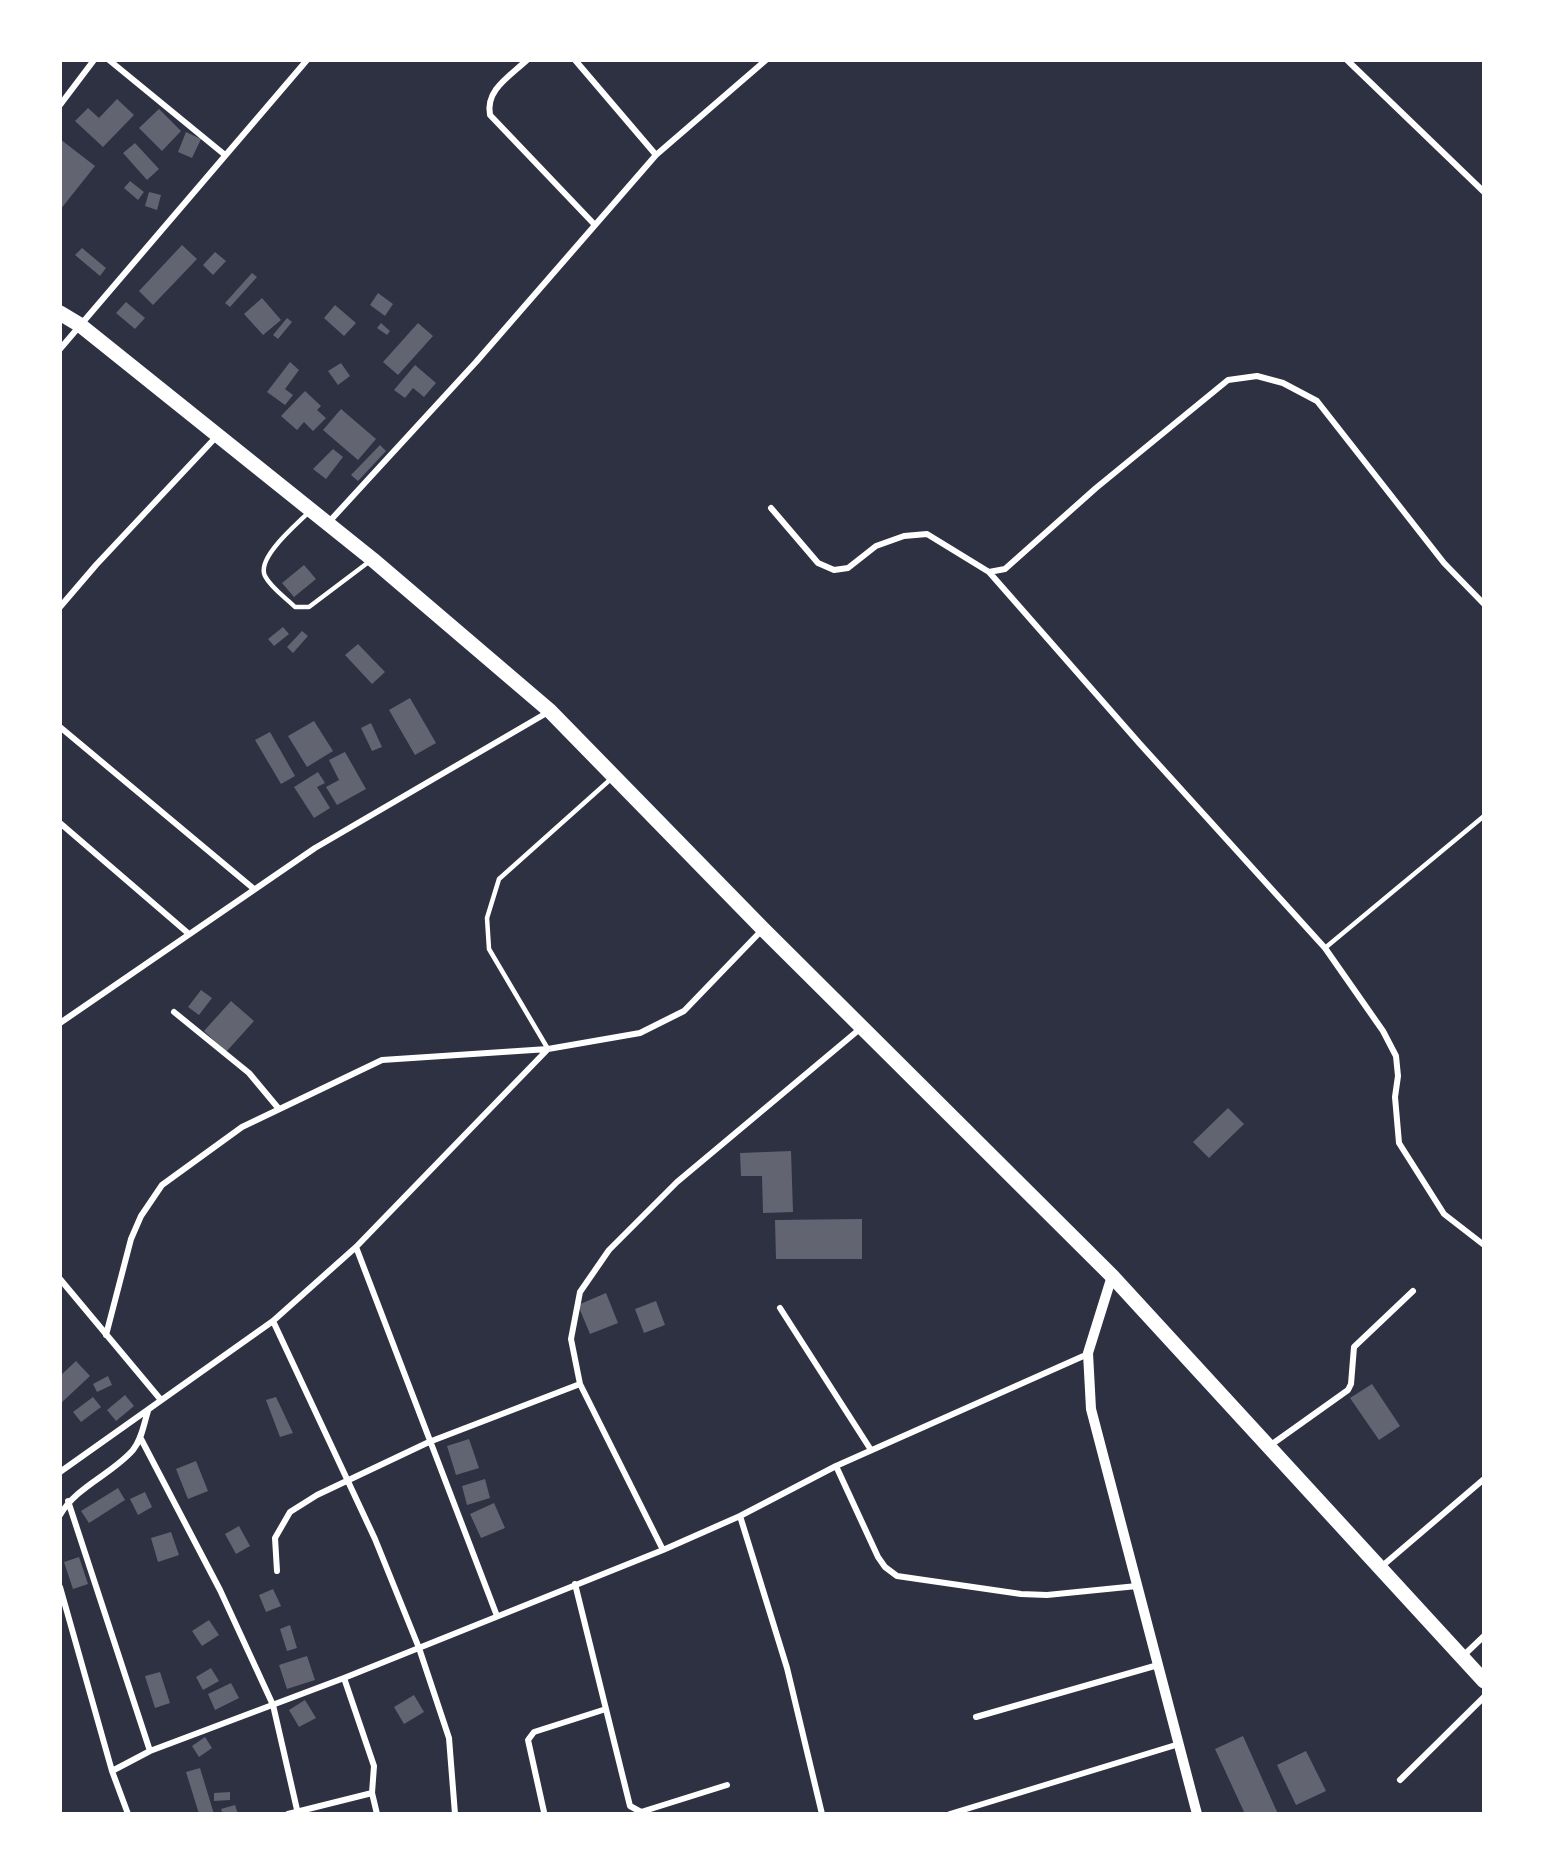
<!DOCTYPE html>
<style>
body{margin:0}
#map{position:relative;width:1544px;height:1874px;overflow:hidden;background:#2d3142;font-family:Signika,sans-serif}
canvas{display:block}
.frame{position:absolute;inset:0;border:62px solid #fff;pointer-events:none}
</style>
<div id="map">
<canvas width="1544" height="1874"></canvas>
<div class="frame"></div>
</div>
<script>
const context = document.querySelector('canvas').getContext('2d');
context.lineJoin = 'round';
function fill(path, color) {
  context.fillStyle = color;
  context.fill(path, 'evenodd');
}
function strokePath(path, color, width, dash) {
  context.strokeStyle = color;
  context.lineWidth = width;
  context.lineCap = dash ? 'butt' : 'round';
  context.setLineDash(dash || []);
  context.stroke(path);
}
fill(new Path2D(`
 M 117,99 L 134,115 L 103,147 L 75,121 L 88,108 L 99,118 Z
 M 159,109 L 181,131 L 162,151 L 139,128 Z
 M 186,132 L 201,139 L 192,158 L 178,152 Z
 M 60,139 L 95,166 L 60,210 Z
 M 135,143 L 159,169 L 147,180 L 123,153 Z
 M 130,181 L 144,192 L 138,200 L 124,188 Z
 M 149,192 L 161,195 L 157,210 L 145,206 Z
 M 182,245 L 197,259 L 153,305 L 139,291 Z
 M 82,248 L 106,268 L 100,276 L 75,255 Z
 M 215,252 L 226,261 L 213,275 L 203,265 Z
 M 252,273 L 257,277 L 230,307 L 225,303 Z
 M 378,293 L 393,304 L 385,316 L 370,305 Z
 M 262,298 L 281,320 L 263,335 L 244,314 Z
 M 126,302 L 145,318 L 135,329 L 116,313 Z
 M 335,305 L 356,323 L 344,336 L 324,318 Z
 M 287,318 L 292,322 L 278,339 L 273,335 Z
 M 381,323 L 390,331 L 387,335 L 377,328 Z
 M 418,323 L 433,336 L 398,375 L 383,362 Z
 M 290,362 L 299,370 L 285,389 L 293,395 L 285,405 L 267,392 Z
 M 341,363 L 350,376 L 338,385 L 328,371 Z
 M 415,365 L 436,383 L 424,397 L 413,388 L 405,398 L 394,390 Z
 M 305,391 L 321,406 L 317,410 L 326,418 L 313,431 L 304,422 L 297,430 L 281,416 Z
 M 341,409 L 376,439 L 358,460 L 323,430 Z
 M 380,445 L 386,451 L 358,481 L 351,475 Z
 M 333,449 L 343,457 L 326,479 L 313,469 Z
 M 304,565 L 316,579 L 294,597 L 282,583 Z
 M 283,627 L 289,634 L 274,646 L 268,639 Z
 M 302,631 L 308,636 L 293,653 L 287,647 Z
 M 358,644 L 385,672 L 372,684 L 345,655 Z
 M 410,698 L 436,743 L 415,755 L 389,710 Z
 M 314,721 L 333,751 L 307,767 L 288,736 Z
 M 371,723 L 382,747 L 372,751 L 361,728 Z
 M 270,732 L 295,776 L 281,784 L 255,740 Z
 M 345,752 L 366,789 L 337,805 L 326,787 L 339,780 L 329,760 Z
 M 318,772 L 325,783 L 317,787 L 330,808 L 314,818 L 294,787 Z
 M 201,990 L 212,998 L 199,1015 L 188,1007 Z
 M 231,1001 L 254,1021 L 226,1052 L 204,1031 Z
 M 1228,1108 L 1244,1124 L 1209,1158 L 1193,1142 Z
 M 791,1151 L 793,1212 L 763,1213 L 762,1176 L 741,1176 L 740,1153 Z
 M 862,1219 L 862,1259 L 776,1259 L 775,1220 Z
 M 606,1293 L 618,1323 L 590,1334 L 578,1305 Z
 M 656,1301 L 665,1325 L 644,1333 L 635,1309 Z
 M 76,1361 L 90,1376 L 60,1404 L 60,1376 Z
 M 108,1376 L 112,1385 L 97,1392 L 93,1384 Z
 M 1372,1384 L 1400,1426 L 1379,1440 L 1350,1398 Z
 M 125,1395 L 134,1406 L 116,1421 L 107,1410 Z
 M 93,1397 L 101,1407 L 81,1422 L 73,1412 Z
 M 276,1397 L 293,1433 L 280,1437 L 266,1400 Z
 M 469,1439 L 479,1468 L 456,1475 L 447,1446 Z
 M 196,1461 L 208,1491 L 188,1499 L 176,1469 Z
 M 485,1479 L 490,1498 L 467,1505 L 462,1486 Z
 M 118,1488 L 125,1500 L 89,1523 L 81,1511 Z
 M 145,1492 L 152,1507 L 138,1515 L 130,1499 Z
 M 494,1503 L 505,1528 L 481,1538 L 470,1514 Z
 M 239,1526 L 250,1546 L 236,1554 L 225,1534 Z
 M 171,1532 L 179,1555 L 158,1562 L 151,1538 Z
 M 79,1557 L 88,1584 L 73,1589 L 64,1562 Z
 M 273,1589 L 281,1606 L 266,1612 L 259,1595 Z
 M 209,1620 L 219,1635 L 202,1646 L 192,1631 Z
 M 290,1625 L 297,1648 L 287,1651 L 280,1629 Z
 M 307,1656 L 315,1680 L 287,1689 L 279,1665 Z
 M 211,1668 L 219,1681 L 203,1690 L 196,1677 Z
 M 160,1672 L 170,1703 L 155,1708 L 145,1676 Z
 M 231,1683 L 239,1698 L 215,1710 L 208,1694 Z
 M 414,1695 L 424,1712 L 404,1724 L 394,1707 Z
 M 305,1700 L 316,1718 L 299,1727 L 289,1710 Z
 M 1243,1736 L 1278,1814 L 1245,1814 L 1215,1749 Z
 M 205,1737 L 212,1748 L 199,1757 L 192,1746 Z
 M 1306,1751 L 1326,1791 L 1296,1805 L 1277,1765 Z
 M 200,1768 L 214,1814 L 199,1814 L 186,1772 Z
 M 230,1792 L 230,1800 L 214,1801 L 214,1793 Z
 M 235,1805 L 238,1814 L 223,1814 L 221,1809 Z`), '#626471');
strokePath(new Path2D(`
 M 309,512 C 296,525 256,558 265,576 C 271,588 286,598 295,607 L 309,607 L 370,561
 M 1325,948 L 1484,816
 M 548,1049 L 489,949 L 487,918 L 499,879 L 612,778`), '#fff', 4.5);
strokePath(new Path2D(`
 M 109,60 L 225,155
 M 527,60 C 510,76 485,90 490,115 L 594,224
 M 575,60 L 656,155
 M 1347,60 L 1484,192
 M 60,105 L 94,60
 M 60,349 L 307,60
 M 771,508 L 818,563 L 834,570 L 848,568 L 876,546 L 904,536 L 927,534 L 989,572 L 1005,569 L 1096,488 L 1228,380 L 1257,376 L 1283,383 L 1317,401 L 1444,563 L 1484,604
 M 328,523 L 476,362 L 656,155 L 766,60
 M 989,572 L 1140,744 L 1325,948 L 1383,1031 L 1396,1056 L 1398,1076 L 1395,1097 L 1399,1143 L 1444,1214 L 1484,1245
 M 60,607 L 96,565 L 217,436
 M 60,727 L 254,889
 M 60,823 L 189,934
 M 174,1012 L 249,1073 L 279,1109
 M 60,1023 L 315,848 L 550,711
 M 356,1247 L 497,1616
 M 60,1279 L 161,1400
 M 780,1308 L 871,1450
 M 273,1321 L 375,1539 L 419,1648 L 449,1738 L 455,1814
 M 106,1335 L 131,1239 L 141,1216 L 162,1185 L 242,1127 L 382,1060 L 548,1049
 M 140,1437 L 220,1590 L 273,1705 L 298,1814
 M 1268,1447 L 1348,1390 L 1351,1384 L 1354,1347 L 1413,1291
 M 836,1466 L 878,1557 L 885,1567 L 897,1576 L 1021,1594 L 1047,1595 L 1137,1586
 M 60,1472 L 273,1321 L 356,1247 L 548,1049 L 640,1033 L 684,1011 L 763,929
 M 68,1501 L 150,1751
 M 60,1515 C 77,1486 111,1475 133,1450 C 142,1439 144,1423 148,1411
 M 740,1516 L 787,1668 L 822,1814
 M 663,1550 L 580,1384 L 571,1339 L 580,1292 L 609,1250 L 677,1182 L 861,1028
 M 1381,1567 L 1484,1479
 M 277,1571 L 275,1538 L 290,1512 L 317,1495 L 429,1442 L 580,1384
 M 575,1584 L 630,1806 L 641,1812 L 727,1785
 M 60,1587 L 112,1771
 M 1463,1656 L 1484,1636
 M 344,1678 L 374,1766 L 372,1793 L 377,1814
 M 976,1717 L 1158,1665
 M 1400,1780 L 1484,1697
 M 544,1812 L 528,1740 L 534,1732 L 606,1709
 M 128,1814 L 112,1771 L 150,1751 L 344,1678 L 663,1550 L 740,1516 L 836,1466 L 1088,1354
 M 288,1814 L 372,1793
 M 950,1814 L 1179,1744`), '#fff', 6);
strokePath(new Path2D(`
 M 1112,1276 L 1088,1353 L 1091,1409 L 1197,1814`), '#fff', 10);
strokePath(new Path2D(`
 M 60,313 L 80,325 L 372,559 L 550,711 L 763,929 L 1112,1276 L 1484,1681`), '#fff', 15);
</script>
